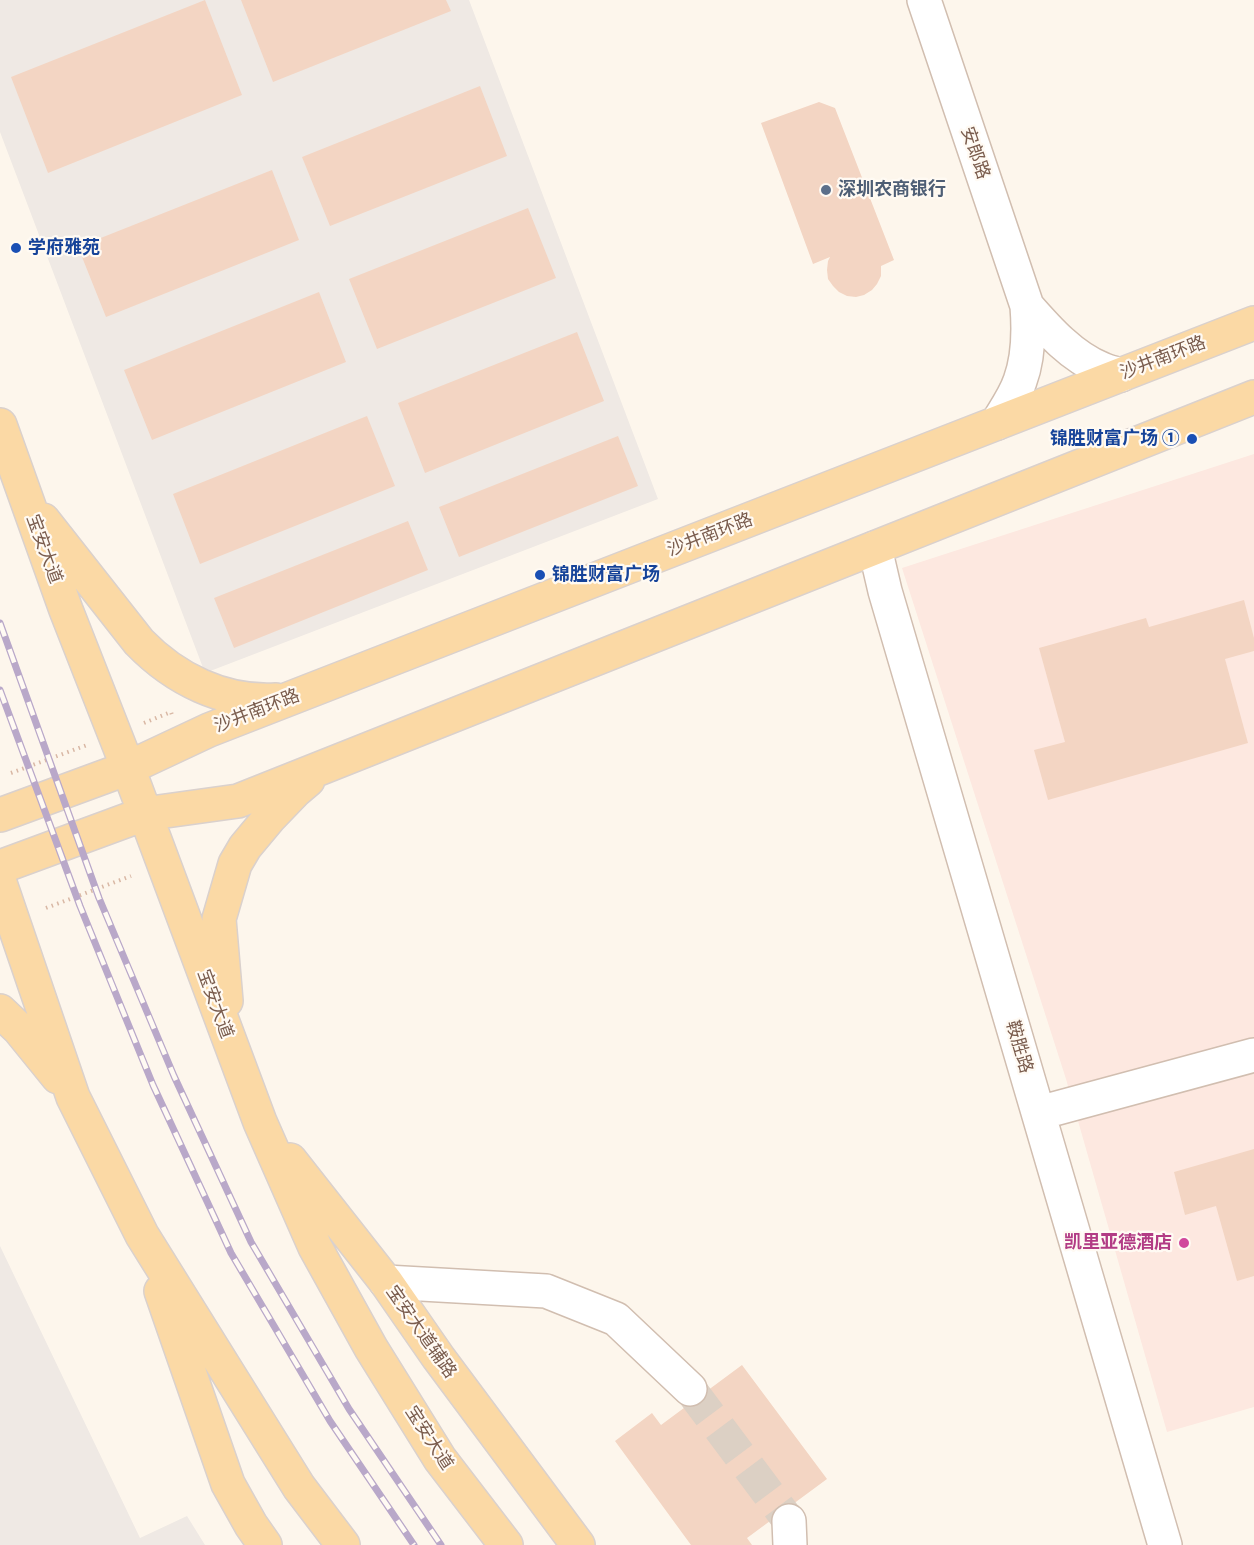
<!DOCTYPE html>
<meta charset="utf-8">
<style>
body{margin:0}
canvas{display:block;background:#fdf6ec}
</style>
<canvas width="1254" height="1545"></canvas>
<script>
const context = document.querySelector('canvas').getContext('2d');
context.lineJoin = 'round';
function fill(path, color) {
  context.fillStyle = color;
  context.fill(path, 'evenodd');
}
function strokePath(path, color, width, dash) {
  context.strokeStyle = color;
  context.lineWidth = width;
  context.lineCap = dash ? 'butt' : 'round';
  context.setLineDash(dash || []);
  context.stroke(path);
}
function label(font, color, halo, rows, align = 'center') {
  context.font = font + ' Cabin,"Noto Sans SC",sans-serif';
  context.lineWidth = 4.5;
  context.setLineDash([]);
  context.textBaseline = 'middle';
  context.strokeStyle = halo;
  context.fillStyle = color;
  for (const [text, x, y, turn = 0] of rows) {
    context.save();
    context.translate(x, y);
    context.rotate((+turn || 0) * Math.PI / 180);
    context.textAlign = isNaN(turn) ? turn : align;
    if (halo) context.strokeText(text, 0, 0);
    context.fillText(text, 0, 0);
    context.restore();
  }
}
fill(new Path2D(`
 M 1254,454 L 1254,1407 L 1167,1432 L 1066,1079 L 902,568 Z`), '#fde8e0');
fill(new Path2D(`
 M 0,0 L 469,0 L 658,499 L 205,673 L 0,132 Z
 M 0,1246 L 140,1538 L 187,1516 L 205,1545 L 0,1545 Z`), '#efe9e4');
fill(new Path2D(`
 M 205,0 L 242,95 L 48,173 L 11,77 Z
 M 241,0 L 446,0 L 451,11 L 273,82 Z
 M 480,86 L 507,156 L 330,226 L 302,157 Z
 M 819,102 L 835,108 L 894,260 L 881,266 L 881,276 L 877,284 L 872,290 L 864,295 L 856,297 L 847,296 L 839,292 L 833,286 L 828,279 L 827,270 L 828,261 L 830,257 L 813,264 L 761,123 Z
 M 272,170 L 299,240 L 106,317 L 78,247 Z
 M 528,208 L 556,278 L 377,349 L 349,279 Z
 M 319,292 L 346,362 L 152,440 L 124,370 Z
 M 577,332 L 604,401 L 425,473 L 398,403 Z
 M 367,416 L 395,486 L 200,564 L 173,494 Z
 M 618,436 L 638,486 L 459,557 L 439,507 Z
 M 408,521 L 428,570 L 234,648 L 214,598 Z
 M 1244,600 L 1254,638 L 1254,651 L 1225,659 L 1248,743 L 1048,800 L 1034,750 L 1065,742 L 1039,648 L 1146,618 L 1149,627 Z
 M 1254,1149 L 1254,1276 L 1237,1281 L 1216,1206 L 1185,1215 L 1174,1172 Z
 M 742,1365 L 827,1479 L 747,1538 L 752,1545 L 691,1545 L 615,1441 L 652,1413 L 661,1425 Z`), '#f3d5c3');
strokePath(new Path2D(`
 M 690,1389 L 789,1521`), '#dcd0c4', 33, [33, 16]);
const minor = new Path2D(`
 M 924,0 L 1027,306 C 1029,331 1029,357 1020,381 C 1015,396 1005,410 997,423
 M 1027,306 C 1048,330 1072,357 1102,369 C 1108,372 1115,373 1121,375
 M 875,548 L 885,591 L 1165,1545
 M 1039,1113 L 1254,1055
 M 386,1282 L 546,1291 L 616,1319 L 690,1389
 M 789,1521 L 790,1545`);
const major = new Path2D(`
 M 0,425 L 66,610 L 128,768 L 260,1122 L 315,1247 L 371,1348 L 440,1459 L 506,1545
 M 43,520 L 139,642 C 175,679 223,703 276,700
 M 0,815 L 128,768 L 209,730 L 1254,323
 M 0,867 L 144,814 L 238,801 L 1254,397
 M 0,883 L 73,1097 L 142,1235 L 299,1487 L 343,1545
 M 226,1001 L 219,919 L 235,864 L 245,847 L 270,817 L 295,791 L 308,780
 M 0,1011 L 19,1029 L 58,1077
 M 290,1160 L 386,1282 L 438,1357 L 578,1545
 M 161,1291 L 228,1484 L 251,1525 L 265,1545`);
strokePath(minor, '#d1beb0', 36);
strokePath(major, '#dad1cd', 36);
strokePath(new Path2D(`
 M 144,723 L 171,712 L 172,715
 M 11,773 L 87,745
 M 46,908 L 131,876`), '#d9b8a5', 4, [1.5, 4.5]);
strokePath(minor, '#fff', 33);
strokePath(major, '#fbd9a5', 33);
const rail = new Path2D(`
 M 0,623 L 99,898 L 174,1076 L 251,1242 L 349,1409 L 441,1545
 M 0,690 L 80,906 L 153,1085 L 231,1253 L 330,1421 L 414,1545`);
strokePath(rail, '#b9a8c9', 7);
strokePath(rail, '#fffaf3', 4.5, [14]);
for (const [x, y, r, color] of [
 [826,190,6,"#5c6f8a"],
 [16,248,6,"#1a4fb4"],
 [1192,439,6,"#1a4fb4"],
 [540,575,6,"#1a4fb4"],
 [1184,1243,6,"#d1479c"]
]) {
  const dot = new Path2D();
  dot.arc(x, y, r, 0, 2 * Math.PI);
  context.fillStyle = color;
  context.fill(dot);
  strokePath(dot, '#fffaf3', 2);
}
label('18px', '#7a5c4d', '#fffaf3', [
 ["安郎路",975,153,71],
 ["沙井南环路",1163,358,-21],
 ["沙井南环路",710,535,-21],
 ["宝安大道",44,549,70],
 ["沙井南环路",257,711,-21],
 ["宝安大道",215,1004,70],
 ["鞍胜路",1019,1047,74],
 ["宝安大道辅路",421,1332,55],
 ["宝安大道",429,1438,57]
]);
label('bold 18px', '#4e5e75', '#fffaf3', [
 ["深圳农商银行",838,190]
], 'left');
label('bold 18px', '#164399', '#fffaf3', [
 ["学府雅苑",28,248],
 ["锦胜财富广场 ①",1180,439,"right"],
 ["锦胜财富广场",552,575]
], 'left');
label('bold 18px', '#b23c85', '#fffaf3', [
 ["凯里亚德酒店",1172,1243]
], 'right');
</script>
